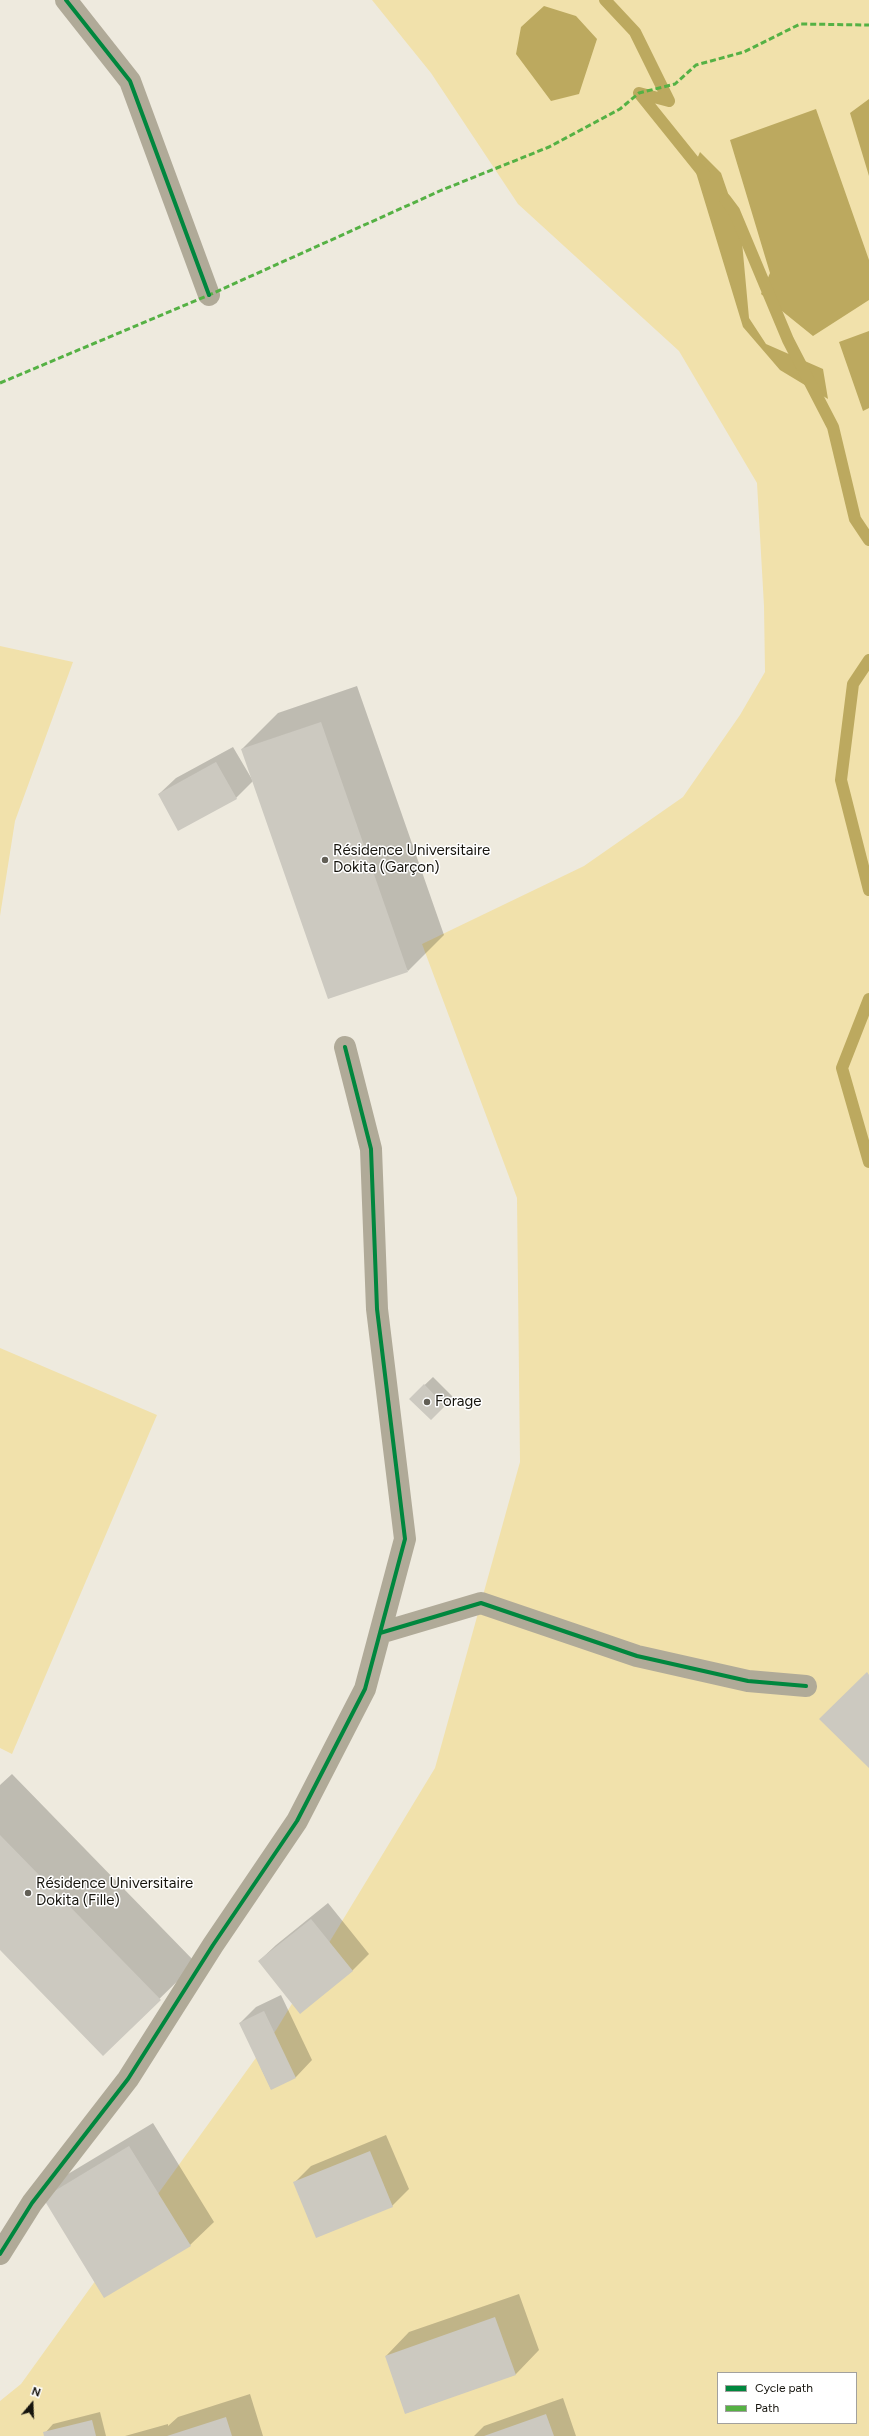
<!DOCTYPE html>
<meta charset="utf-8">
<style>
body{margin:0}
#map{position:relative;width:869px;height:2436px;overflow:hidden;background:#eeeade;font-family:Figtree,sans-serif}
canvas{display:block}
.legend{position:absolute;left:717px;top:2372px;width:140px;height:52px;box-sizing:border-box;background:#fff;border:1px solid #a2a19e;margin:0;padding:5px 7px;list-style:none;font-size:12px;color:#16140d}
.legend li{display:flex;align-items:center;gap:8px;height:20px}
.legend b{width:20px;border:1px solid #a2a19e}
.north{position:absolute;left:12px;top:2384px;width:40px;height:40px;-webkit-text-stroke:3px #fff;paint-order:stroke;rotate:19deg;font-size:11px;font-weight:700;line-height:16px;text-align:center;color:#16140d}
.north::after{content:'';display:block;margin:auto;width:14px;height:18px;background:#16140d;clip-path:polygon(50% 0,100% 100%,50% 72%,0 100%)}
</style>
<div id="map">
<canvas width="869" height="2436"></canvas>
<ul class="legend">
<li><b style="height:5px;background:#00873e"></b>Cycle path</li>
<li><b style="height:5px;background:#55b144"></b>Path</li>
</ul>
<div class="north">N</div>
</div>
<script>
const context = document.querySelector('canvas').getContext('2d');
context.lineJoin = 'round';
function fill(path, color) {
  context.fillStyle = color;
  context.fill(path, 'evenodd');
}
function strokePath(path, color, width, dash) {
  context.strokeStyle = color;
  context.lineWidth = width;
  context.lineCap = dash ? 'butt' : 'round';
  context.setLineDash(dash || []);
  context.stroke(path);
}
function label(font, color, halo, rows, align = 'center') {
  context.font = font + ' Figtree,sans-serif';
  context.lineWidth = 3;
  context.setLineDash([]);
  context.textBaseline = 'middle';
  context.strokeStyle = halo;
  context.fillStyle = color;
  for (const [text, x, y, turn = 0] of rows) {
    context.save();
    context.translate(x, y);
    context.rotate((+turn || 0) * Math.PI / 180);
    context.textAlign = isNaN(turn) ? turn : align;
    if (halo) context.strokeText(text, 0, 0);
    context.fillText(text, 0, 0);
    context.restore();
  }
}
fill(new Path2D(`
 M 372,0 L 869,0 L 869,2436 L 0,2436 L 0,2401 L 21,2384 L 276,2030 L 435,1768 L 520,1462 L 517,1198 L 422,944 L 584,866 L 683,797 L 740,715 L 765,672 L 764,606 L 757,483 L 679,351 L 518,204 L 431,73 ZM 718,2373 L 856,2373 L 856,2423 L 718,2423 Z
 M 0,646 L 73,662 L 15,821 L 0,916 Z
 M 0,1348 L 157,1415 L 12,1754 L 0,1748 Z`), '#f1e1ab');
fill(new Path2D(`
 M 544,6 L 576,16 L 597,39 L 579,94 L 551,101 L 516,54 L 521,27 Z
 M 869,99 L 869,176 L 850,113 Z
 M 816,109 L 869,260 L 869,300 L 813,336 L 761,294 L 770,273 L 730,140 Z
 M 700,152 L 721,173 L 741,231 L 749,318 L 766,344 L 823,369 L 828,399 L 780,370 L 743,327 L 694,166 Z
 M 869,331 L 869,408 L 863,411 L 839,342 Z`), '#bca95f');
fill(new Path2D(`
 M 357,686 L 444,935 L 408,971 L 242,749 L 278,713 Z
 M 233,747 L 253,781 L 236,798 L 159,794 L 176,778 Z
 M 433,1377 L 453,1397 L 431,1419 L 410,1399 Z
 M 12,1774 L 196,1963 L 103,2054 L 0,1949 L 0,1785 Z
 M 328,1903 L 369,1954 L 352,1971 L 259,1961 L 276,1945 Z
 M 281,1995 L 312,2060 L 296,2077 L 271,2089 L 240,2023 L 256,2007 Z
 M 153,2123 L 214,2222 L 190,2245 L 44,2198 L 68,2174 Z
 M 386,2135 L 409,2189 L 392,2206 L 295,2182 L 311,2166 Z
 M 519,2294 L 539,2350 L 516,2374 L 406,2413 L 386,2356 L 409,2332 Z
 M 250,2394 L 263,2436 L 125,2436 L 168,2424 L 168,2426 L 178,2417 Z
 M 563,2398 L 576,2436 L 474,2436 L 484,2426 Z
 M 100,2412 L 106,2436 L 45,2436 L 45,2433 L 53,2424 Z`), '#0003');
strokePath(new Path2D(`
 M 605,0 L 635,32 L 669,101 L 639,93 L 705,175
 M 725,199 L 734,211 L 788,340 L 833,427 L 855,519 L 869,540
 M 869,660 L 853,684 L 841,780 L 869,890
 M 869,999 L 842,1068 L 869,1162`), '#bca95f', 12);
fill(new Path2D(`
 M 321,722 L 408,972 L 328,999 L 241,749 Z
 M 216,762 L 237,799 L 178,831 L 158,794 Z
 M 424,1384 L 445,1406 L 431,1420 L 409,1399 Z
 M 867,1672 L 869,1675 L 869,1768 L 819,1719 Z
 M 0,1835 L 161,2000 L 103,2056 L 0,1950 Z
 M 311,1919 L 353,1971 L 300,2014 L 258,1961 Z
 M 264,2011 L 296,2078 L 271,2090 L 239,2023 Z
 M 129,2146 L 191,2246 L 104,2298 L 43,2198 Z
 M 370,2151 L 393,2207 L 316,2238 L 293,2182 Z
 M 495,2317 L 516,2375 L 405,2414 L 385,2356 Z
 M 546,2414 L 554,2436 L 484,2436 Z
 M 226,2417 L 232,2436 L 167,2436 Z
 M 92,2420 L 96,2436 L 44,2436 L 43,2432 Z`), '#ccc9c0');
strokePath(new Path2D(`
 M 66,0 L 130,81 L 209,295
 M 380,1633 L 481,1603 L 637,1656 L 748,1681 L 806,1686
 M 0,2254 L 32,2203 L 128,2079 L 213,1945 L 297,1821 L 365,1689 L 405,1539 L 377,1309 L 371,1149 L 345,1047`), '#b0aa98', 22);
strokePath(new Path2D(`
 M 0,383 L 209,295 L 442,190 L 549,147 L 620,109 L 639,93 L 675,84 L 696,65 L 744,52 L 800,24 L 869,25`), '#55b144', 3, [6, 3]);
strokePath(new Path2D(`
 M 66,0 L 130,81 L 209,295
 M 380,1633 L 481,1603 L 637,1656 L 748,1681 L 806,1686
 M 0,2254 L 32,2203 L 128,2079 L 213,1945 L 297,1821 L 365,1689 L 405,1539 L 377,1309 L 371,1149 L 345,1047`), '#00873e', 4);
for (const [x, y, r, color] of [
 [325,860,4,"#625f56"],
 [427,1402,4,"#625f56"],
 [28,1893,4,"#625f56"]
]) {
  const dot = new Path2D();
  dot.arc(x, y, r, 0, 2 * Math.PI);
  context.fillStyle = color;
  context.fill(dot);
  strokePath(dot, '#fff', 1.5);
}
label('15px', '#16140d', '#fff', [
 ["Résidence Universitaire",333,851],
 ["Dokita (Garçon)",333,868],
 ["Forage",435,1402],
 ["Résidence Universitaire",36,1884],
 ["Dokita (Fille)",36,1901]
], 'left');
</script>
